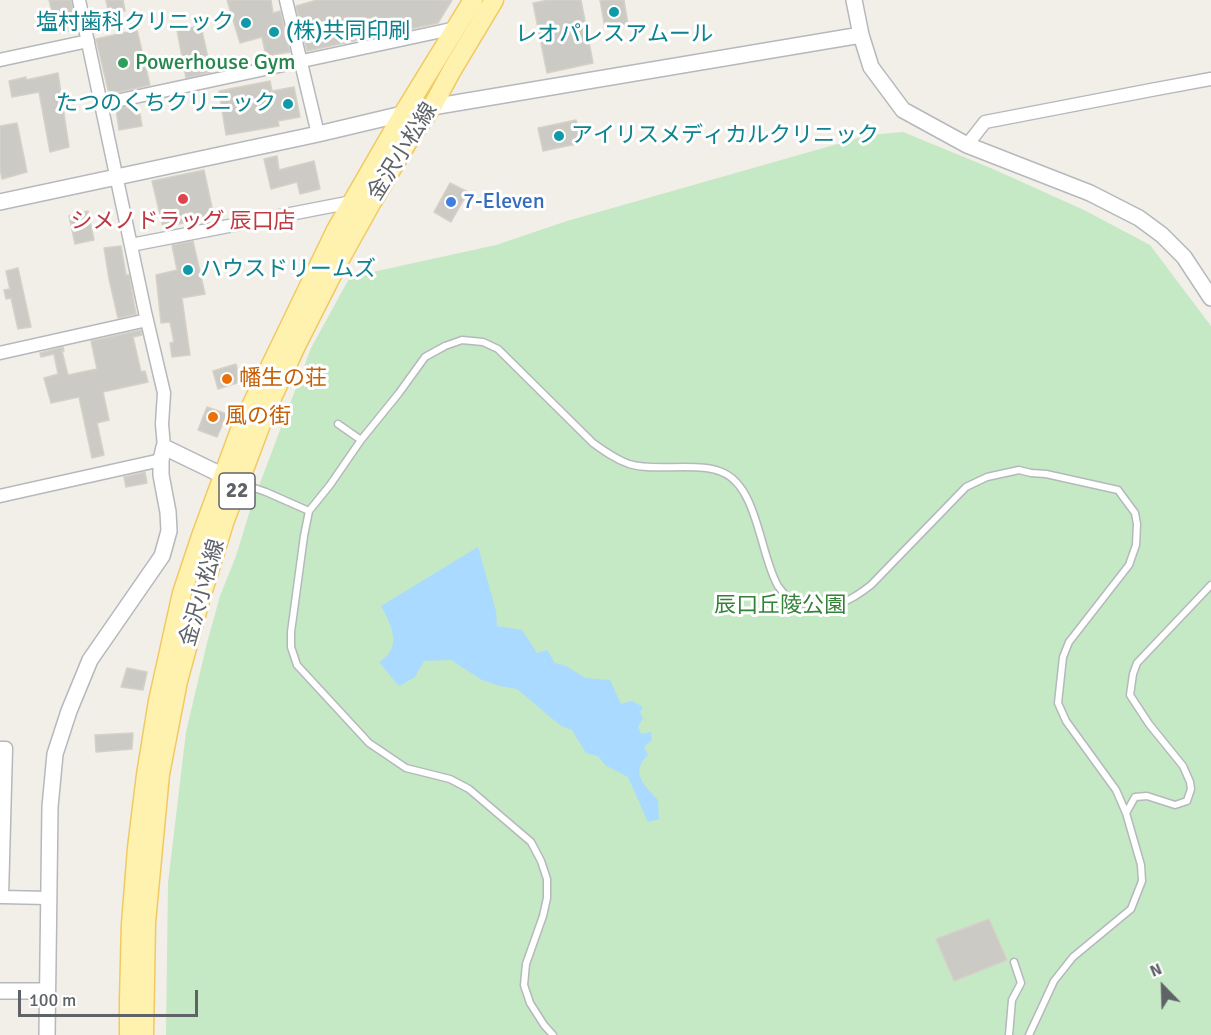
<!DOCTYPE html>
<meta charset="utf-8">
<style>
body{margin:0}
#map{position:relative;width:1211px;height:1035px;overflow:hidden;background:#f1efe8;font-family:Signika,sans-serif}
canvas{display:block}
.north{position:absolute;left:1133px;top:957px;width:60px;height:60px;-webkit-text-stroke:4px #fff;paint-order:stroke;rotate:337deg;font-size:16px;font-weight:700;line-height:24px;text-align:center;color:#5f6368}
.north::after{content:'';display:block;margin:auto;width:21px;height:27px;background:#5f6368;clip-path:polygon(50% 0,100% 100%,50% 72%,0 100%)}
.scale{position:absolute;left:18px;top:990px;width:180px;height:27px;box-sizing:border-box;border:3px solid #5f6368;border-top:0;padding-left:8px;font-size:18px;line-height:21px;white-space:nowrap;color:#5f6368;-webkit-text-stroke:4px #fff;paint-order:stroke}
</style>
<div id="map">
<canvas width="1211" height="1035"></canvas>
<div class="north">N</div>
<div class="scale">100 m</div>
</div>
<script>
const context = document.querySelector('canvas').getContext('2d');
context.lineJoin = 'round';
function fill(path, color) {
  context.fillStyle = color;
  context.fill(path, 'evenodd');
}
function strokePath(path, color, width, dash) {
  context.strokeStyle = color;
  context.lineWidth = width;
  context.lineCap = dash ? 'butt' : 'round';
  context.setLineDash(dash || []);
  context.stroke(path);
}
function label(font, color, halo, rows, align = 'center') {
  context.font = font + ' Signika,"Noto Sans JP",sans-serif';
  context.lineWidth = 6;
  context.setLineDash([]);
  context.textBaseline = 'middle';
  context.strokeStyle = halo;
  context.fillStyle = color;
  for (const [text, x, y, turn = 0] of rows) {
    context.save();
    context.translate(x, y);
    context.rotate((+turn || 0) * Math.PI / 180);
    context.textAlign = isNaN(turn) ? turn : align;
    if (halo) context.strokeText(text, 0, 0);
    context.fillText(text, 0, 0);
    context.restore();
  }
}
fill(new Path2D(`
 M 903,132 L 993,169 L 1084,210 L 1150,245 L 1211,326 L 1211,1035 L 166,1035 L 168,883 L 186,732 L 207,643 L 220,596 L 236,556 L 251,507 L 311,348 L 350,277 L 496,245 L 567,221 L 869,135 Z`), '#c5e8c5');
fill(new Path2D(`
 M 478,547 L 496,611 L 497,626 L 522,630 L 537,653 L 547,650 L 555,663 L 566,666 L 585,678 L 610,680 L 621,704 L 632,701 L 643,707 L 640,712 L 643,718 L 638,727 L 641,734 L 651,732 L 652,740 L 644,747 L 648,755 C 629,773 645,786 658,800 L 659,819 L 648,822 L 628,777 L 605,765 L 598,756 L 586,753 L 572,730 L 561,726 L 517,689 L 500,686 L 482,680 L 451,660 L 424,661 L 415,677 L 399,686 L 379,662 C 403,648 392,626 381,606 Z`), '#aadaff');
const building = new Path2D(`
 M 49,0 L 71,0 L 77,30 L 58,33 L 56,15 L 53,16 Z
 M 106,0 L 123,0 L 125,11 L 109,14 Z
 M 227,0 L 271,0 L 273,13 L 280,11 L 290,52 L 266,56 L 262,37 L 240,43 Z
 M 317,0 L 452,0 L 438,23 L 307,51 L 296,6 Z
 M 548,0 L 581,0 L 593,63 L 547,73 L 533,3 Z
 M 600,0 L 624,0 L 628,24 L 605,28 Z
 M 201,26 L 211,72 L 186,78 L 177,30 Z
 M 137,30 L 150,85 L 109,94 L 96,39 Z
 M 58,73 L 69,147 L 50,152 L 39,92 L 12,97 L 9,81 L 26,77 L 26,80 Z
 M 270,81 L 272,91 L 294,87 L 300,117 L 278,121 L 279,126 L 226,135 L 219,91 Z
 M 135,105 L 136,115 L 140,114 L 142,126 L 119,130 L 116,109 Z
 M 576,120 L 581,143 L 543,151 L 538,128 Z
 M 17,123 L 27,172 L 2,179 L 0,168 L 0,126 Z
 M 277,156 L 279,170 L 314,161 L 320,189 L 300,194 L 297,182 L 271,189 L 264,159 Z
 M 204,170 L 214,217 L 163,227 L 152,181 Z
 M 450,183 L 468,192 L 451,222 L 434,212 Z
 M 88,211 L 94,240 L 75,244 L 69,216 Z
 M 193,241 L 205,294 L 182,298 L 190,355 L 172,357 L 170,343 L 174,342 L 170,322 L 161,323 L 156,275 L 177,270 L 172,245 Z
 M 121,246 L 126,275 L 129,275 L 136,314 L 118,318 L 109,279 L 104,248 Z
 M 18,268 L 31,327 L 18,329 L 11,298 L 6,299 L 4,290 L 10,289 L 6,271 Z
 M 141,330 L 142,335 L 133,337 L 141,372 L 145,371 L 148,382 L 103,392 L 109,420 L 97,423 L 104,455 L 92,458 L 79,397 L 51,403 L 44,378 L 58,374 L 54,354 L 41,357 L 40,353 L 63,347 L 64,351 L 62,351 L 68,375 L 97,369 L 91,341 Z
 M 236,364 L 240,382 L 218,389 L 213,371 Z
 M 207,407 L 227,414 L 217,437 L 198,430 Z
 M 145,472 L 147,483 L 126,487 L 124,477 Z
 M 127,668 L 147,672 L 143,690 L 121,687 Z
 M 133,733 L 132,749 L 96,752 L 95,735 Z
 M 989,919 L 1007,960 L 954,981 L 936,939 Z`);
fill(building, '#cccac5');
strokePath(building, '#d6d1c6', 1.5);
const service = new Path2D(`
 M 338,424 L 361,440
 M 240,483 L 266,492 L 309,511
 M 1126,813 L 1135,797 L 1147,796 L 1175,805 L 1187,801 L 1191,789 L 1190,782 L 1183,766 L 1149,724 L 1130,695 L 1133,674 L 1137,663 L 1211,585
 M 553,1035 L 544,1025 L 530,1003 L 524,985 L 526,964 L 543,916 L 547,898 L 547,879 L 541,861 L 531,842 L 469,789 L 450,779 L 406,768 L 369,743 L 297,665 L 291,647 L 291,632 L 304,536 L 309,511 L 330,485 L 361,440 L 399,393 L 425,357 L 445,346 L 462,340 L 483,342 L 498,349 L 593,443 C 604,451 615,459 629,464 C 646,469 666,467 684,467 C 697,467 711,467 724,473 C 758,489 760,555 778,586 C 781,590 786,597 790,599 C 795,602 803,603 808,604 C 833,611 852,600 871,585 L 966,487 L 987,477 L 1019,470 L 1031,473 L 1046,474 L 1118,490 L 1135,513 L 1137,524 L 1136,545 L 1129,565 L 1069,642 L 1063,657 L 1058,703 L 1066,721 L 1116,790 L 1126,813 L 1141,865 L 1142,881 L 1131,909 L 1073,957 L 1054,981 L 1029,1035
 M 1009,1035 L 1012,1000 L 1021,983 L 1014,962`);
const minor = new Path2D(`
 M 79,0 L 145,312 L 164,393 L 162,424 L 164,447
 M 286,0 L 318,134
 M 0,60 L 88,41
 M 102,104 L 456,28
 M 967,145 L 985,122 L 1151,90 L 1211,79
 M 131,245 L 352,202
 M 0,353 L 147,320
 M 0,496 L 161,460
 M 0,748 L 6,748 L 2,897 L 0,897
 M 2,897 L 48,898`);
const tertiary = new Path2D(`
 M 854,0 L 861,35 L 871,67 L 903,110 L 967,145 L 1090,193 L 1139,218 L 1162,235 L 1184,257 L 1211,298
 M 0,202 L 318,134 L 432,107 L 861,35
 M 0,991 L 47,991
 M 47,1035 L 50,807 L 55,754 L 69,711 L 90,660 L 162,556 L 169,531 L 168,512 L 161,475 L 161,460 L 164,447 L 232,480`);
const primary = new Path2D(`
 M 129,1035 L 129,1000 L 131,924 L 137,848 L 146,775 L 158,701 L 182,593 L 201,536 L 241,427 L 336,230 L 403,114 L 473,0
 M 144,1035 L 146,922 L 160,774 L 178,681 L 201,597 L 225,520 L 266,411 L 296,346 L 339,261 L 373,200 L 410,138 L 432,107 L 452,70 L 494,0`);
strokePath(service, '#b5b8bc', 9);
strokePath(minor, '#b5b8bc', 15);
strokePath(tertiary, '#b5b8bc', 18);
strokePath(primary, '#f2c960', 21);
strokePath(service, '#fff', 6);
strokePath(minor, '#fff', 12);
strokePath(tertiary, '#fff', 15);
strokePath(primary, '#fff2af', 18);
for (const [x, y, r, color] of [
 [614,12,6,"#0f9aa8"],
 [246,23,6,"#0f9aa8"],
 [274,32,6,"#0f9aa8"],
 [123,63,6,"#2e9e5b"],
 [288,104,6,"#0f9aa8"],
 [559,136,6,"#0f9aa8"],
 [183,199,6,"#e0444e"],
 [451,202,6,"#3f7fe0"],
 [188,270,6,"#0f9aa8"],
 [227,379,6,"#e8710a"],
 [213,417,6,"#e8710a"]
]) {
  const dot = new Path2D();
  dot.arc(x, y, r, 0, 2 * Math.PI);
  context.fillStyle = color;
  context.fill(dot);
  strokePath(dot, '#fff', 2);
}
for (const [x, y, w] of [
 [237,491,36]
]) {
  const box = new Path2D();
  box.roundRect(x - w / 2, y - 18, w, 36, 4.5);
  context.fillStyle = '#fff';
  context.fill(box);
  strokePath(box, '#5f6368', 1.5);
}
label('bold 21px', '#5f6368', null, [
 ["22",237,491]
]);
label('22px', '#0d838f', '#fff', [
 ["塩村歯科クリニック",234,23,"right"],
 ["(株)共同印刷",286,32],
 ["レオパレスアムール",614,35,"center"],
 ["たつのくちクリニック",276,104,"right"],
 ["アイリスメディカルクリニック",571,136],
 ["ハウスドリームズ",200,270]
], 'left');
label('22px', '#27864d', '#fff', [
 ["Powerhouse Gym",135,63]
], 'left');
label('22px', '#5f6368', '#fff', [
 ["金沢小松線",403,152,-58],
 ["金沢小松線",203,593,-74]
]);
label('22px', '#366cbe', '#fff', [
 ["7-Eleven",463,202]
], 'left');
label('22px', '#be3a42', '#fff', [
 ["シメノドラッグ 辰口店",183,222]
]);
label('22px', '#c56008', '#fff', [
 ["幡生の荘",239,379],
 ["風の街",225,417]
], 'left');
label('22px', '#348238', '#fff', [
 ["辰口丘陵公園",780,606]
]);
</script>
